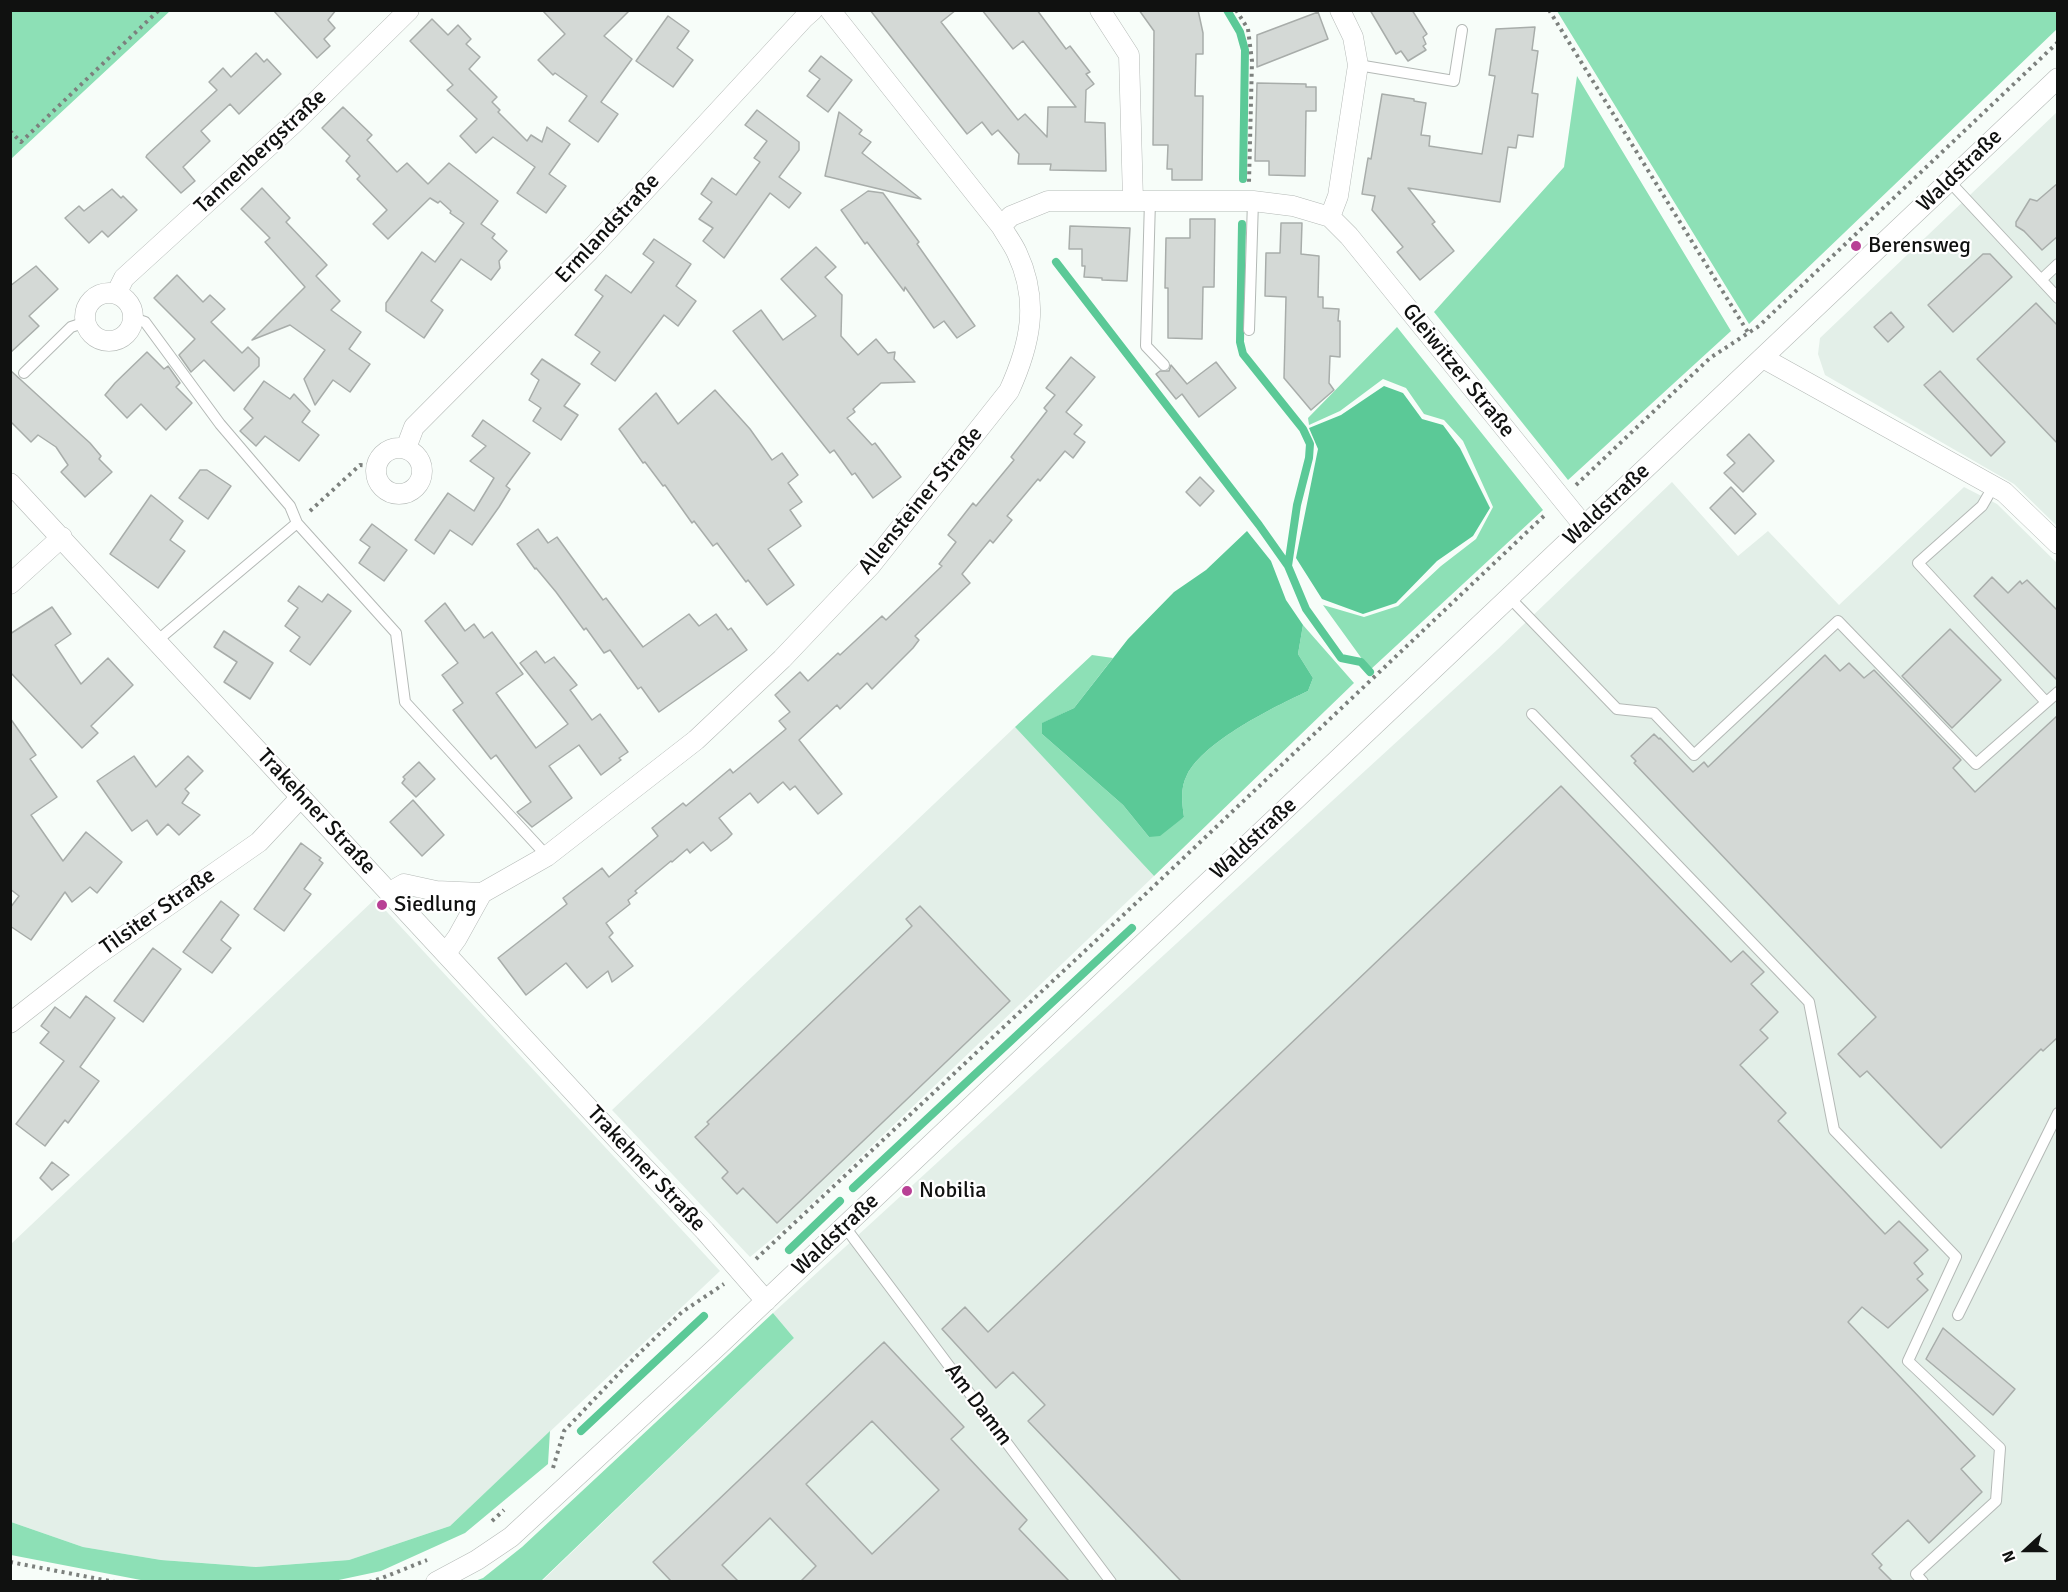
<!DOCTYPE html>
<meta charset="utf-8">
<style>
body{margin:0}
#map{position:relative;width:2068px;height:1592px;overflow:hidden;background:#f7fdf9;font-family:Signika,sans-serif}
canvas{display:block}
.frame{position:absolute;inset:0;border:12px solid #101110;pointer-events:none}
.north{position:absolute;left:1996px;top:1520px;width:60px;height:60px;-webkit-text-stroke:4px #fff;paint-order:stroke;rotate:249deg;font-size:16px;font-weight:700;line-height:24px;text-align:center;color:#101110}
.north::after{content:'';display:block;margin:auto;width:21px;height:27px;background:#101110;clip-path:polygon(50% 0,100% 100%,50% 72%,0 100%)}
</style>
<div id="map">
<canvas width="2068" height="1592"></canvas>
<div class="frame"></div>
<div class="north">N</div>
</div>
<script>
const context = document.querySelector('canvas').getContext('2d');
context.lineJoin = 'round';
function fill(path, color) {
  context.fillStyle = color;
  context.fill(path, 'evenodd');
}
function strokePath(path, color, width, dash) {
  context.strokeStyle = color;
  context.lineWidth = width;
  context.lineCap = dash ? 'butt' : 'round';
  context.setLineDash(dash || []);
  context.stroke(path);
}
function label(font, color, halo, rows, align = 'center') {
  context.font = font + ' Signika,sans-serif';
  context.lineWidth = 4.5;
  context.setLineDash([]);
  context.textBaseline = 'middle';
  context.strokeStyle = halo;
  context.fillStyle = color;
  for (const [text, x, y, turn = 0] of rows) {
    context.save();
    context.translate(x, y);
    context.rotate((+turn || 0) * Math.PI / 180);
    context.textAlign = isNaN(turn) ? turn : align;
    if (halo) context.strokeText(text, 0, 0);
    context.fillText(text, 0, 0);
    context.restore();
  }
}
fill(new Path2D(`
 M 2057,112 L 2057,526 L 2014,484 L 1825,375 L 1818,354 L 1820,338 Z
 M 1672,482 L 1738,556 L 1768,531 L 1839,605 L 1964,487 L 1997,504 L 2057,563 L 2057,1581 L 541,1582 L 794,1338 L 773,1313 L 1498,649 Z
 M 1015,727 L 1154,876 L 792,1222 L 750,1257 L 612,1110 Z
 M 375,899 L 720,1271 L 450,1526 L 349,1560 L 256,1567 L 161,1560 L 83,1547 L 11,1522 L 11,1244 Z`), '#e3efe8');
fill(new Path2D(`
 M 11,10 L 170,10 L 170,11 L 11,159 Z
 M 2057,10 L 2057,29 L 1749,324 L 1557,11 Z
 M 1577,76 L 1731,331 L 1568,480 L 1434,312 L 1564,167 Z
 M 1397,327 L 1543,510 L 1370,670 L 1323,605 L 1364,617 L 1398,606 L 1441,566 L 1476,539 L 1493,507 L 1463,441 L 1444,420 L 1424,414 L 1406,388 L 1383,379 L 1340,411 L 1309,425 L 1308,418 Z
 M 1303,625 L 1354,683 L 1154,876 L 1015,727 L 1092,655 L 1113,658 L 1074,708 L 1043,723 L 1042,734 L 1123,805 L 1149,837 L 1184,817 C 1182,803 1180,788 1187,775 C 1204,741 1274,707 1308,691 L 1313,678 L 1298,654 Z
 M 773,1313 L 794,1338 L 541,1581 L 475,1581 L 483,1578 L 522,1547 Z
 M 550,1431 L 548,1464 L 465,1533 L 381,1571 L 334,1581 L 146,1581 L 11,1555 L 11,1522 L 83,1547 L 161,1560 L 256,1567 L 349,1560 L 450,1526 Z`), '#8de0b6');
fill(new Path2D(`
 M 1384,386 L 1403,393 L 1422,419 L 1443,425 L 1460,448 L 1490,508 L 1473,536 L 1437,561 L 1396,603 L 1363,614 L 1322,599 L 1296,558 L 1318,449 L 1309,428 L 1341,415 Z
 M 1247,531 L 1271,561 L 1286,600 L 1303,625 L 1298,654 L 1313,678 L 1308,691 C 1274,707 1204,741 1187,775 C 1180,788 1182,803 1184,817 L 1160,836 L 1149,837 L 1123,805 L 1042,734 L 1042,723 L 1074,708 L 1128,639 L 1174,592 L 1206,570 Z`), '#5bc997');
strokePath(new Path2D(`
 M 1227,10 L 1240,32 L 1245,50 L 1243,179
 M 1242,224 L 1240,342 L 1243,354 L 1303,429 L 1310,444 L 1309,458 L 1297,505 L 1288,566 L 1306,609 L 1341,658 L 1361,662 L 1370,672
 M 1056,262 L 1259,525 L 1288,566
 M 853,1188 L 1132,928
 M 789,1250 L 840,1201
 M 581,1431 L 704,1316`), '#5bc997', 8);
const building = new Path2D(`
 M 273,10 L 336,10 L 328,20 L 335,28 L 324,39 L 330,46 L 317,58 Z
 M 542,10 L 630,10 L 604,36 L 632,59 L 601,102 L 618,114 L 598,142 L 569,121 L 587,96 L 555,73 L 553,75 L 538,60 L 565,34 Z
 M 870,10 L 956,10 L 941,22 L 1018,120 L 1025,114 L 1047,137 L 1048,107 L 1076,107 L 1023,41 L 1013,49 L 982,10 L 1037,10 L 1066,49 L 1070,46 L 1090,72 L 1086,74 L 1094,84 L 1086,90 L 1085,122 L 1105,123 L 1106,171 L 1050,170 L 1051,164 L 1018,164 L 1019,154 L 998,130 L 992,135 L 982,122 L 967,134 Z
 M 1139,10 L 1198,10 L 1203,33 L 1203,54 L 1196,54 L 1195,96 L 1203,96 L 1202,180 L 1172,180 L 1172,169 L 1167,169 L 1168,145 L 1153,145 L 1154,31 Z
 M 1370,10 L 1412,10 L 1427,34 L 1423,37 L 1426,44 L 1423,46 L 1426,50 L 1408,61 L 1401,51 L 1396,54 Z
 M 1318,12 L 1328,39 L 1257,67 L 1257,35 Z
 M 668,16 L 689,31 L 677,48 L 693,60 L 673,87 L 636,61 Z
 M 432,19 L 448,35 L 458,25 L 471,39 L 466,44 L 480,57 L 469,69 L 497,97 L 492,102 L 500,110 L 498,112 L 527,141 L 531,135 L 542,142 L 547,127 L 570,144 L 549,174 L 566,186 L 546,213 L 517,193 L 535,167 L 493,137 L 476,153 L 460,136 L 477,119 L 447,90 L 453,85 L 410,41 Z
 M 1535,27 L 1532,50 L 1538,51 L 1532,93 L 1538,94 L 1533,137 L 1518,135 L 1516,148 L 1508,147 L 1500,202 L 1408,188 L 1435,222 L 1432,224 L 1454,251 L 1420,280 L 1397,252 L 1403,247 L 1372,210 L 1375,196 L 1362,194 L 1368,158 L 1371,159 L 1382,94 L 1414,99 L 1414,101 L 1426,103 L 1421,135 L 1430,136 L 1429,146 L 1482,154 L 1495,76 L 1489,75 L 1496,29 Z
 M 256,53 L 264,62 L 267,59 L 281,74 L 239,114 L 230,104 L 201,131 L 210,141 L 183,167 L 195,181 L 181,193 L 146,157 L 147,155 L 217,90 L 209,82 L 223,68 L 231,77 Z
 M 821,56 L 852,80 L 828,112 L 807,96 L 820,79 L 809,71 Z
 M 1257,83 L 1306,84 L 1306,87 L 1316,87 L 1316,111 L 1306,111 L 1305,176 L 1269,175 L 1269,161 L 1255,161 Z
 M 343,107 L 372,135 L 367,140 L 397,172 L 407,163 L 428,184 L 449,163 L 498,201 L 481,224 L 495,234 L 492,238 L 507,251 L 499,261 L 500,268 L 491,280 L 461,259 L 431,301 L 443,310 L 424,338 L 386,311 L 386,303 L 422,252 L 435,262 L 464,223 L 450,213 L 451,211 L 440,201 L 438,203 L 430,198 L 388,239 L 373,224 L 387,210 L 357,179 L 360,176 L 346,161 L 350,156 L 322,128 Z
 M 757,110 L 799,142 L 799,150 L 779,177 L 801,193 L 789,208 L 770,193 L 724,258 L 703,241 L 713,228 L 699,219 L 712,202 L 701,194 L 712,178 L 736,195 L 760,162 L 754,158 L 767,141 L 745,125 Z
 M 839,112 L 862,130 L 859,134 L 871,142 L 862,153 L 921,199 L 825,176 Z
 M 2058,183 L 2058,236 L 2042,250 L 2024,231 L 2016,226 L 2016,222 L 2030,199 L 2037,201 Z
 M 262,188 L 290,218 L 286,222 L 327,265 L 316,276 L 340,301 L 331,310 L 361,332 L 349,349 L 370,364 L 350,392 L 333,380 L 315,405 L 304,379 L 325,350 L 290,325 L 252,340 L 305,287 L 265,242 L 270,238 L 241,209 Z
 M 112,189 L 121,198 L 123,196 L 137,210 L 108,237 L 102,231 L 89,243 L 65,218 L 79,206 L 84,211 Z
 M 868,191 L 883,193 L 919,242 L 917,244 L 975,326 L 957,338 L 944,321 L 934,328 L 905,287 L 904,291 L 867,242 L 865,244 L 841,210 Z
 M 1190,219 L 1215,219 L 1214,287 L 1203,287 L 1202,339 L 1168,338 L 1168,288 L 1165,288 L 1166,238 L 1190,238 Z
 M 1281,223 L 1302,223 L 1301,254 L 1319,256 L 1318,297 L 1323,297 L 1323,308 L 1339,309 L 1338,321 L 1340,321 L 1340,357 L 1330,356 L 1329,383 L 1334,390 L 1311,410 L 1284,378 L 1286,297 L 1265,296 L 1266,253 L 1280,253 Z
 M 1070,226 L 1130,228 L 1127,281 L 1102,280 L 1102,278 L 1084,277 L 1085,266 L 1082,266 L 1082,249 L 1069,249 Z
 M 654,239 L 691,264 L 676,286 L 696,301 L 678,326 L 664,315 L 615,381 L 591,364 L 600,352 L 575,335 L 603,296 L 595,290 L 606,275 L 631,293 L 654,262 L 643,254 Z
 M 816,247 L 836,267 L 825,277 L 842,295 L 841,336 L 858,355 L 876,339 L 888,353 L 895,352 L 894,359 L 915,382 L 881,383 L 853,409 L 855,412 L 847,418 L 872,445 L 875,443 L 901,477 L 873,498 L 855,473 L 852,475 L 834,450 L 830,453 L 733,331 L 761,310 L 783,340 L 816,316 L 781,279 Z
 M 1983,254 L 1990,254 L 2012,277 L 1953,332 L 1928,305 Z
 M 36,266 L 58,289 L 29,316 L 39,326 L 10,353 L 10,286 Z
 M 177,275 L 203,302 L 210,295 L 225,309 L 211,322 L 242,353 L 248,347 L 259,358 L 259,366 L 234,391 L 204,360 L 191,372 L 179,355 L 195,339 L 154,298 Z
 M 2036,303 L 2058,326 L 2058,444 L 1977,359 Z
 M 1891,312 L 1904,327 L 1888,342 L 1874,327 Z
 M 147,352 L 164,369 L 168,366 L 180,383 L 176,387 L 192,403 L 166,430 L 141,404 L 127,418 L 105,395 L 115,383 Z
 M 1071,357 L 1095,377 L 1066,412 L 1082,425 L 1074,434 L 1085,442 L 1073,458 L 1065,451 L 1040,481 L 1038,479 L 1007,516 L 1012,520 L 993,543 L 990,540 L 962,574 L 970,583 L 915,636 L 919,640 L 913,648 L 872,689 L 867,683 L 840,709 L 837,705 L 799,740 L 842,794 L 818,814 L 795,786 L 790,790 L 783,782 L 758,803 L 750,793 L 719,818 L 732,834 L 727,839 L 711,851 L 703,842 L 690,853 L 687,849 L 672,862 L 671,861 L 635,891 L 637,893 L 628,900 L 630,904 L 606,923 L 613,933 L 609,937 L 633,966 L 612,982 L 608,971 L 587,988 L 566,963 L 526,995 L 498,958 L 567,904 L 563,898 L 602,868 L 609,877 L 658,836 L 652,828 L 683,803 L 686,806 L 730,769 L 733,773 L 786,729 L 779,721 L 790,712 L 775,695 L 800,672 L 808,681 L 838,653 L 840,655 L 882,616 L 886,620 L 942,566 L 939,564 L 956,542 L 948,535 L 973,503 L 976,506 L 1014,460 L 1011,457 L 1047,411 L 1044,408 L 1055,395 L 1046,388 Z
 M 542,359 L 580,384 L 564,406 L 578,415 L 561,440 L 533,421 L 541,408 L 529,400 L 539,380 L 531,374 Z
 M 1216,362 L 1236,388 L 1199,417 L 1182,394 L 1176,399 L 1156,374 L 1160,371 L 1169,371 L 1171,365 L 1187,384 Z
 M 10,370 L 90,443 L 101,456 L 99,459 L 112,472 L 85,497 L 61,472 L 68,465 L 56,447 L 38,435 L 31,442 L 10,421 Z
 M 1940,371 L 2005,442 L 1991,456 L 1924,385 Z
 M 264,381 L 290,399 L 294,394 L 310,411 L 302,422 L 319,435 L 299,461 L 265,436 L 256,446 L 240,431 L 253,418 L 244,409 Z
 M 715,390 L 750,429 L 772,460 L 782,453 L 798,475 L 788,483 L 802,502 L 790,510 L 801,526 L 768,549 L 794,585 L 767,605 L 748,580 L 746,582 L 717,543 L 713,546 L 694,521 L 692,523 L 665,485 L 663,486 L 645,462 L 643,463 L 619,429 L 656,393 L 678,424 Z
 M 483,420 L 530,453 L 506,486 L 510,489 L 499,507 L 472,545 L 450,530 L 434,554 L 415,540 L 448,493 L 474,511 L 494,478 L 470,461 L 486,446 L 472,436 Z
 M 1749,434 L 1774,461 L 1743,492 L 1724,473 L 1735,463 L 1727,455 Z
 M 200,470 L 207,470 L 231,486 L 208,519 L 179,498 Z
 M 1200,477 L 1214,491 L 1200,506 L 1186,492 Z
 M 1731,487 L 1756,514 L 1735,534 L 1710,508 Z
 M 151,495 L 183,521 L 170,540 L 185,551 L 158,588 L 110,554 Z
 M 372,524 L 407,550 L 384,581 L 359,563 L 370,547 L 360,540 Z
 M 538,529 L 548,543 L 557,537 L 603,600 L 606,598 L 643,647 L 689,614 L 699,626 L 716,614 L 728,630 L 731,628 L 747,650 L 659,712 L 641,687 L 638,689 L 610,650 L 604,653 L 586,628 L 584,630 L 556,592 L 536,568 L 535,569 L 517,544 Z
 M 1992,577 L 2008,593 L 2020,581 L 2022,584 L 2027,580 L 2058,611 L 2058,681 L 1974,596 Z
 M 299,586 L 322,602 L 328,594 L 351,611 L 310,665 L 290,651 L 300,637 L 285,626 L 298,608 L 288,601 Z
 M 445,603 L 465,631 L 474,624 L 484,638 L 492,632 L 523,674 L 496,693 L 536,748 L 568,724 L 520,663 L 536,651 L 545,663 L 554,657 L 577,685 L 570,690 L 592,720 L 600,714 L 628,752 L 619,758 L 621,760 L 601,775 L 579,745 L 549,766 L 572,798 L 532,827 L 517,812 L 531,802 L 496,755 L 491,759 L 453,710 L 463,703 L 442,675 L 458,663 L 425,621 Z
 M 52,607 L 71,634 L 55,645 L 81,684 L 108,658 L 133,685 L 91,726 L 98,733 L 82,748 L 10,672 L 10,634 Z
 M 1950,629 L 2001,680 L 1952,728 L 1902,676 Z
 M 224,631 L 273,663 L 250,699 L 224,682 L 237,662 L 214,647 Z
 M 1825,655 L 1840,671 L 1849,663 L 1864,678 L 1874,670 L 1961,760 L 1953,768 L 1975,792 L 2058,715 L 2058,1037 L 2043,1051 L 2041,1049 L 1941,1148 L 1867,1071 L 1860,1077 L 1838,1054 L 1876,1017 L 1634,763 L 1636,761 L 1631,756 L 1654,734 L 1659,739 L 1660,738 L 1693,772 L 1704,762 L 1708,767 Z
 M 10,718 L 36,755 L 30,759 L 57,797 L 31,815 L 63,861 L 86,832 L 122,862 L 97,893 L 90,887 L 72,902 L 65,892 L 31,940 L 10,926 L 10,908 L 19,896 L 10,889 Z
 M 134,756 L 156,787 L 188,756 L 203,771 L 185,789 L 189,793 L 182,803 L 200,815 L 179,835 L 168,824 L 157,835 L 147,820 L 132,831 L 97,781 Z
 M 419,762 L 435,779 L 416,797 L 402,783 L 405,779 L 403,777 Z
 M 1561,786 L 1731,962 L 1743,951 L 1764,972 L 1751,984 L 1778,1012 L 1760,1030 L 1768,1038 L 1740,1065 L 1786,1113 L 1778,1121 L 1885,1234 L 1899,1221 L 1928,1250 L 1914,1263 L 1923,1274 L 1917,1279 L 1928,1290 L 1888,1328 L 1862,1307 L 1848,1322 L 1975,1456 L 1961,1469 L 1982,1492 L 1929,1543 L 1908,1520 L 1872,1554 L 1882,1565 L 1879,1568 L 1892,1581 L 1181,1581 L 1028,1421 L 1045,1405 L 1013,1372 L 996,1388 L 942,1329 L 965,1307 L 988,1332 Z
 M 413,800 L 444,835 L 422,856 L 390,822 Z
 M 301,843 L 321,858 L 319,860 L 323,863 L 304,889 L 311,894 L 284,931 L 254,909 Z
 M 221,901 L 239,915 L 221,940 L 231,948 L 212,973 L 183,952 Z
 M 920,906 L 1010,1001 L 777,1223 L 743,1188 L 737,1194 L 722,1178 L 728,1172 L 695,1137 L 709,1124 L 707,1122 L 912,926 L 906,919 Z
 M 153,948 L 181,969 L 143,1022 L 114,1001 Z
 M 86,996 L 115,1018 L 80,1067 L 99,1081 L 68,1123 L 65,1120 L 45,1146 L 16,1124 L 64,1061 L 40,1043 L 49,1032 L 41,1026 L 55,1007 L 70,1018 Z
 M 52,1162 L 69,1175 L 52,1190 L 40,1178 Z
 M 1943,1328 L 2015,1389 L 1993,1415 L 1926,1359 Z
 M 884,1342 L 964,1427 L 951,1439 L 1027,1520 L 1019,1529 L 1069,1581 L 801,1581 L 816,1566 L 770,1518 L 722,1565 L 738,1581 L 671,1581 L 653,1562 ZM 872,1421 L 939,1490 L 872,1554 L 806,1484 Z`);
fill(building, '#d4d9d6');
strokePath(building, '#a8adaa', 1.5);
const service = new Path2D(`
 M 1358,65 L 1454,81 L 1462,30
 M 1949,181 L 2058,298
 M 1150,200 L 1146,346 L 1164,365
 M 2041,280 L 2058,264
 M 133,318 L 145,322 L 220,424 L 290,506 L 297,523 L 396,633 L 405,702 L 547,856
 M 1249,330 L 1253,201
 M 24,373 L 71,327 L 86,322
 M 1993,487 L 1982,506 L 1918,563 L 2046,702
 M 1509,597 L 1617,709 L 1654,713 L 1694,755 L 1838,621 L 1976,764 L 2058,692
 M 158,640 L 297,523
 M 1532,714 L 1809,1002 L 1834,1130 L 1956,1257 L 1908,1361 L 2000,1448 L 1996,1501 L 1916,1574 L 1923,1582
 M 845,1227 L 1111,1582
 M 1958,1315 L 2058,1113`);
const minor = new Path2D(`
 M 1100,10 L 1129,55 L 1133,200
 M 1330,217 L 1338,196 L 1358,65 L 1353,37 L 1340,10
 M 1001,226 L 1011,216 L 1048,201 L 1253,201 L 1293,206 L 1330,217 L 1349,236 L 1584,526
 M85 317a24 24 0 1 1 48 0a24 24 0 1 1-48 0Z
 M 116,294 L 124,278 L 293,124 L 409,10
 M 1763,358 L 2004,492 L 2058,544
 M 406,448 L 414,427 L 589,251 L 804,18 L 813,10
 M376 471a23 23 0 1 1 46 0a23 23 0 1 1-46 0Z
 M 10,483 L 618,1140 L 705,1231 L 766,1301
 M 10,584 L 62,537
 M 390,892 L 404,884 L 436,891 L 482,893 L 547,856 L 696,740 L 782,659 L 871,565 L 1009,391 C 1030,345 1040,302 1017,253 C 1013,244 1006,235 1001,226 L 830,10
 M 446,953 L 457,938 L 482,893
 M 10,1023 L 93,958 L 259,842 L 301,797
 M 436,1582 L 477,1560 L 511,1537 L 719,1345 L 2058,78`);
strokePath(service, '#b4b9b6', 12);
strokePath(minor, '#b4b9b6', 21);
strokePath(new Path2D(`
 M 1236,10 L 1248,29 L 1252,61 L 1249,182
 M 1549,10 L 1749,334
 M 10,131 L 21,142 L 159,10
 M 1576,485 L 1710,358 L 1759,326 L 2058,42
 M 310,511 L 360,465 L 376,466
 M 756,1259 L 1135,904 L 1547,513
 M 553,1468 L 564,1431 L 625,1367 L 682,1312 L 724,1284
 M 492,1521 L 504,1510
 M 10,1562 L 115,1582
 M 369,1582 L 382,1578 L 427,1560`), '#7c807d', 4, [3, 4.5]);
strokePath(service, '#fff', 10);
strokePath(minor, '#fff', 20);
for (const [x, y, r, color] of [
 [1856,246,6,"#b84095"],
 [382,905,6,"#b84095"],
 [907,1191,6,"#b84095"]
]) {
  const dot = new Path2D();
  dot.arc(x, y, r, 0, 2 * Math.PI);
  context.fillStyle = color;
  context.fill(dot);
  strokePath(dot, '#fff', 2);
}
label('22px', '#101110', '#fff', [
 ["Tannenbergstraße",261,152,-43],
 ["Waldstraße",1960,171,-44],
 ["Ermlandstraße",608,229,-47],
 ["Gleiwitzer Straße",1458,371,51],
 ["Allensteiner Straße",921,501,-51],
 ["Waldstraße",1607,505,-43],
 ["Trakehner Straße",316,812,47],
 ["Waldstraße",1254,839,-43],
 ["Tilsiter Straße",158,912,-35],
 ["Trakehner Straße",646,1169,47],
 ["Waldstraße",836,1235,-43],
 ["Am Damm",978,1405,53]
]);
label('22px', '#101110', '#fff', [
 ["Berensweg",1868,246],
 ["Siedlung",394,905],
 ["Nobilia",919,1191]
], 'left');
</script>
